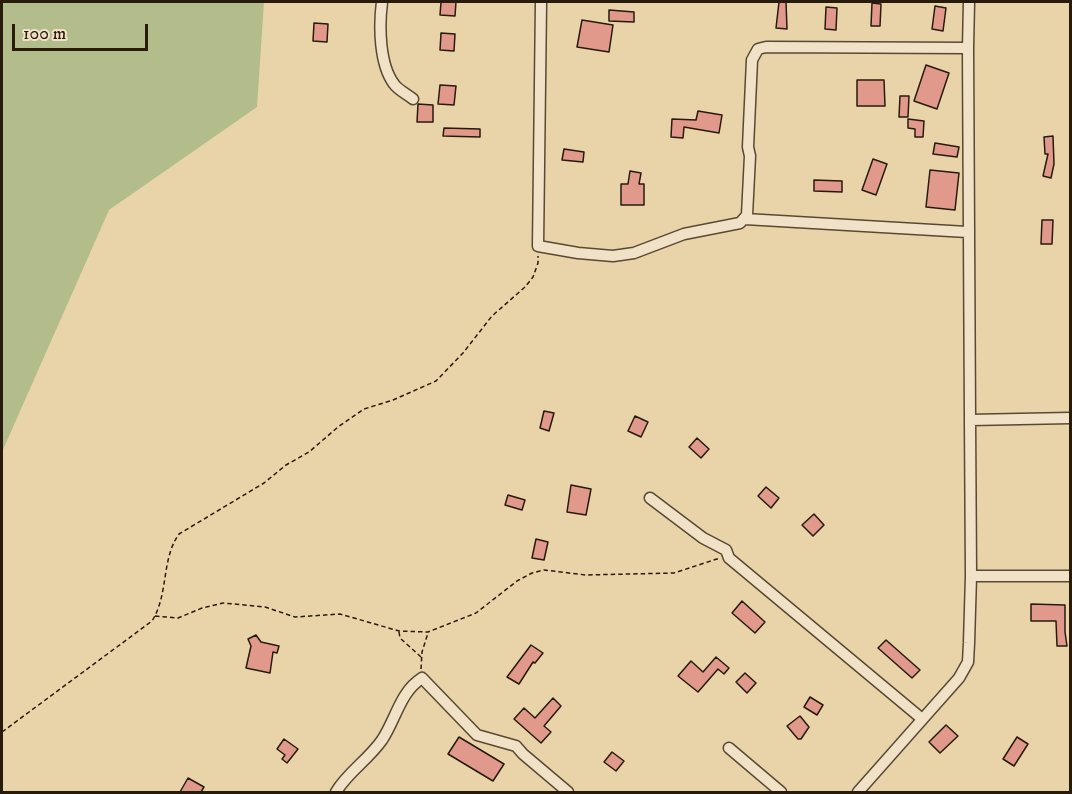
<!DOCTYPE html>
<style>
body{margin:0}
#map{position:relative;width:1072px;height:794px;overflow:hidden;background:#e9d3a9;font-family:"IM FELL DW Pica",serif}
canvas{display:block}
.frame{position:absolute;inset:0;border:3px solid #281b0c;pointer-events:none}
.scale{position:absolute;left:12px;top:24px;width:136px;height:27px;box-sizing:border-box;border:3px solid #281b0c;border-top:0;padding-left:8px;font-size:18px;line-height:21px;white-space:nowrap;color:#281b0c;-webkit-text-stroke:4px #f1e2c7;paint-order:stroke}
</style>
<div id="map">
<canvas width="1072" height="794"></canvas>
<div class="frame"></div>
<div class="scale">100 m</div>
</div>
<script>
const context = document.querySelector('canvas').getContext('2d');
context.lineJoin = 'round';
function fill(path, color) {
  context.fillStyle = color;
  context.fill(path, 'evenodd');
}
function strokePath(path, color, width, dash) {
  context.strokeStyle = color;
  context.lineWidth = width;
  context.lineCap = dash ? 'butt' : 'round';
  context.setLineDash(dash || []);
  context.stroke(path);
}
fill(new Path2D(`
 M 2,2 L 264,2 L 257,107 L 109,210 L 2,452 Z`), '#b3bd8b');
const building = new Path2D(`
 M 441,2 L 456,2 L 455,16 L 440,15 Z
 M 779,2 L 786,2 L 787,29 L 776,28 Z
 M 872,3 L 881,4 L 880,26 L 871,26 Z
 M 935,6 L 946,8 L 943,31 L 932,29 Z
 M 826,7 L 837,8 L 836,30 L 825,29 Z
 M 609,10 L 634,12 L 634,22 L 609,21 Z
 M 582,20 L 613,25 L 609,52 L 577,47 Z
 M 314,23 L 328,24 L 327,42 L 313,41 Z
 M 441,33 L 455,34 L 454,51 L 440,50 Z
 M 926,65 L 949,73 L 937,109 L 914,101 Z
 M 857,80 L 884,80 L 885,106 L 857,106 Z
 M 440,85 L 456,86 L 454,105 L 438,104 Z
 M 900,96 L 909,96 L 908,117 L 899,117 Z
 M 418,104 L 433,105 L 433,122 L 417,122 Z
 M 698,111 L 722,115 L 719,133 L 684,127 L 683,138 L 671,137 L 672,119 L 696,120 Z
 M 908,119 L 924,121 L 923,137 L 915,137 L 915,129 L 908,128 Z
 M 444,128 L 480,129 L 480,137 L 443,136 Z
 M 1053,136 L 1054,164 L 1051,178 L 1043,176 L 1048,154 L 1045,154 L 1044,137 Z
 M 935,143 L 959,147 L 957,157 L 933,154 Z
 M 564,149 L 584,152 L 583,162 L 562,160 Z
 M 873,159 L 887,164 L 876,195 L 862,190 Z
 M 930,170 L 959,173 L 955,210 L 926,207 Z
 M 630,171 L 641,173 L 639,184 L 644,184 L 644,205 L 621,205 L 621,184 L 628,184 Z
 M 814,180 L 842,181 L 842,192 L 814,191 Z
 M 1042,220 L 1053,220 L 1052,244 L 1041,244 Z
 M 544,411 L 554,413 L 549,431 L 540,428 Z
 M 635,416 L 648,422 L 641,437 L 628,431 Z
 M 697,438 L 709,449 L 701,458 L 689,447 Z
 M 571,485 L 591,489 L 586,515 L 567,512 Z
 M 766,487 L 779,498 L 771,508 L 758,496 Z
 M 508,495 L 525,500 L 522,510 L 505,505 Z
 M 814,514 L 824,525 L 813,536 L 802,525 Z
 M 536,539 L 548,542 L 544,560 L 532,558 Z
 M 742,601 L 765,622 L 755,633 L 732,613 Z
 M 1031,604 L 1065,605 L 1065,632 L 1067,646 L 1057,646 L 1056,621 L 1031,621 Z
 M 256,635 L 261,642 L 279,646 L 277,653 L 273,652 L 270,673 L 246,668 L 251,646 L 248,639 Z
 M 886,640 L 920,670 L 912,678 L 878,648 Z
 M 531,645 L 543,653 L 535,663 L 533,662 L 519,684 L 507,677 Z
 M 716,657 L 729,668 L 724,674 L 718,669 L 698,692 L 678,676 L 691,661 L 703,672 Z
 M 745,673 L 756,683 L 747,693 L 736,682 Z
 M 810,697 L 823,705 L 817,715 L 804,707 Z
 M 553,698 L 561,706 L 544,726 L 551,732 L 541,743 L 514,719 L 524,708 L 535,718 Z
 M 800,716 L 809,727 L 801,739 L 798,739 L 787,726 Z
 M 946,725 L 958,736 L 940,753 L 929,742 Z
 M 459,737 L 504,764 L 493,781 L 448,754 Z
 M 1017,737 L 1028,744 L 1014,766 L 1003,759 Z
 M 284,739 L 298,749 L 287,763 L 282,759 L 285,755 L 277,749 Z
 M 612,752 L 624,761 L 616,771 L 604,762 Z
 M 188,778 L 204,787 L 201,792 L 180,792 Z`);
fill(building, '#e0998b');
strokePath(building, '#281b0c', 1.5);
const minor = new Path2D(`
 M 382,2 C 379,25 379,64 394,84 C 398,90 407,94 413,99
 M 541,2 L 538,246 L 578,253 L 613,256 L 634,253 L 684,234 L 740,223 L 747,215 L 750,156 L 748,147 L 752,60 L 758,49 L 766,47 L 968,48 L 969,2
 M 968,48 L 970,420
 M 745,219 L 967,232
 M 650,498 L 703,538 L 726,550 L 729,558 L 921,718
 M 971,576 L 1070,576
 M 729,748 L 781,792
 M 336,792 C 348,772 368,760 382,740 C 396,719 400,692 422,678 L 477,735 L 516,746 L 523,754 L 568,792
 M 858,792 L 959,678 L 968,662 L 969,643 L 971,576 L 970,420 L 1070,418`);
strokePath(minor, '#584933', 13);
strokePath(new Path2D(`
 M 155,616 L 178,618 L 202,608 L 223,603 L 265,607 L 295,617 L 340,614 L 399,631 L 428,632 L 476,613 L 517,581 L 532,573 L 544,570 L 586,575 L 674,573 L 720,558
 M 399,632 L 400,638 L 421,657
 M 421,669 L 422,652 L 428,633
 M 2,732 L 152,621 C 169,594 161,559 179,534 L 264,483 L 286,465 L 309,452 L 338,427 L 364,409 L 393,400 L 436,381 L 463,353 L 492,316 L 525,287 L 533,277 L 538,263 L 538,256`), '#281b0c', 1.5, [4.5, 3]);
strokePath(minor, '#f1e2c7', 10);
</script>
